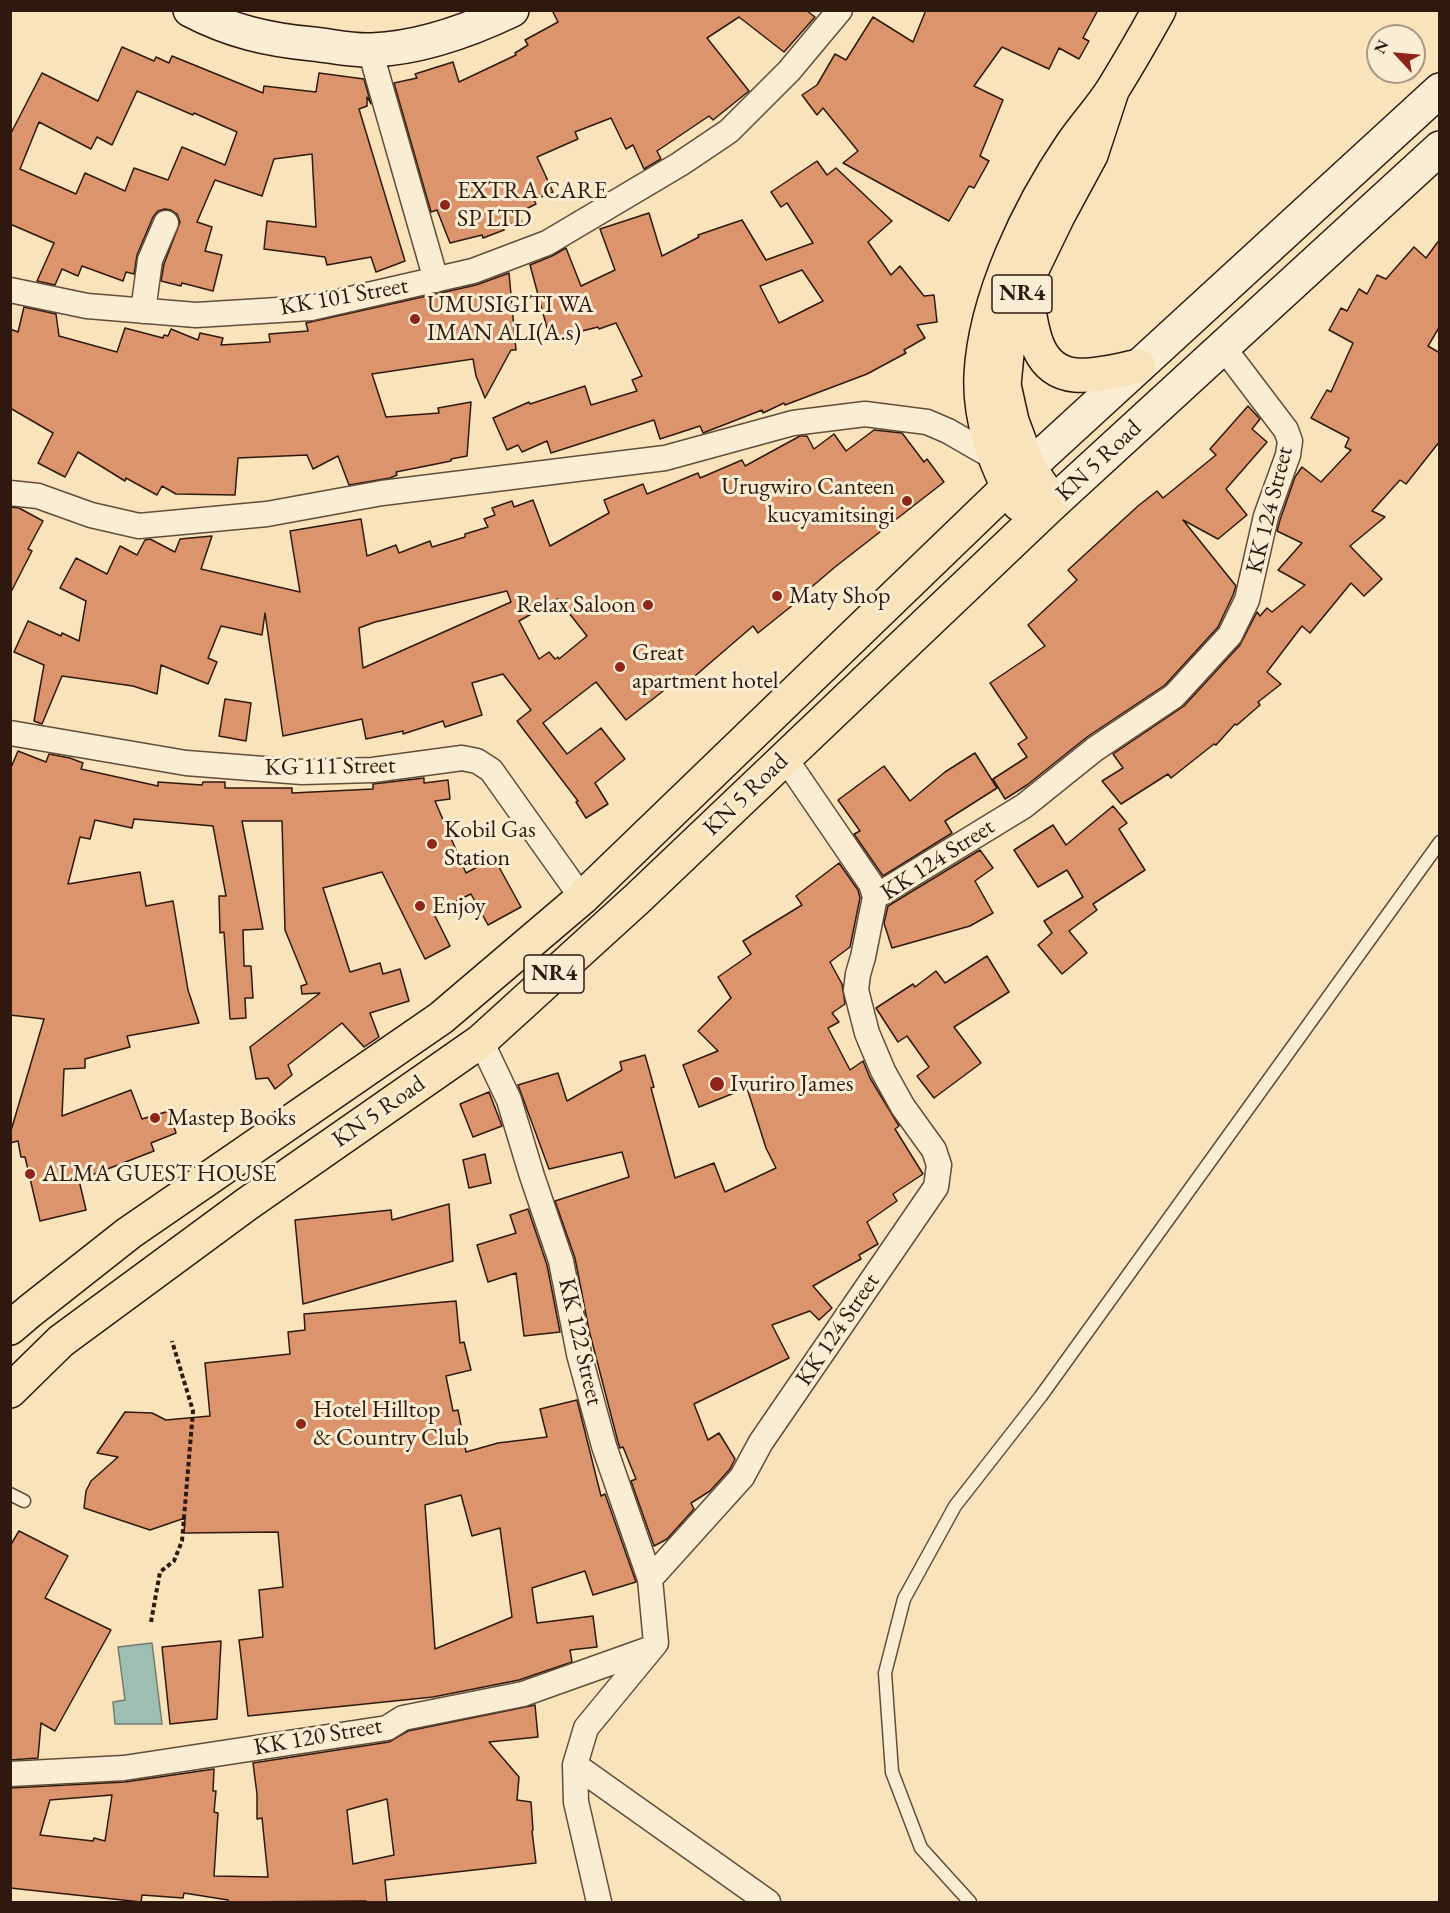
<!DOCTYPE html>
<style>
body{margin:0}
#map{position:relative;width:1450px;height:1913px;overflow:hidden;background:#f9e3bb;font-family:"EB Garamond",serif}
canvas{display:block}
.frame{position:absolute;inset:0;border:12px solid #2f190f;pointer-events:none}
.north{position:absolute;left:1366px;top:24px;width:60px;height:60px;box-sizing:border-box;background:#fbedd3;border:2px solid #a99885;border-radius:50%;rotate:296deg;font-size:16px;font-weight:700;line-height:24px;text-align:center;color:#2f190f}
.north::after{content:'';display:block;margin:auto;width:21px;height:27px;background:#8f2418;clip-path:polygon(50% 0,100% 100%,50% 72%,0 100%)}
</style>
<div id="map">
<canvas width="1450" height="1913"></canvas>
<div class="frame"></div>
<div class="north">N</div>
</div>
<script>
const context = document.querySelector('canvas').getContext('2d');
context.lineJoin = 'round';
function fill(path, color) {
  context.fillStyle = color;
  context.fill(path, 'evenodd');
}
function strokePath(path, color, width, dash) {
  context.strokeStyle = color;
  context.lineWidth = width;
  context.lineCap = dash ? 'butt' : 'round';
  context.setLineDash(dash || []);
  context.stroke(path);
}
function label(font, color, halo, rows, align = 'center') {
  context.font = font + ' "EB Garamond",serif';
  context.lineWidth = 6;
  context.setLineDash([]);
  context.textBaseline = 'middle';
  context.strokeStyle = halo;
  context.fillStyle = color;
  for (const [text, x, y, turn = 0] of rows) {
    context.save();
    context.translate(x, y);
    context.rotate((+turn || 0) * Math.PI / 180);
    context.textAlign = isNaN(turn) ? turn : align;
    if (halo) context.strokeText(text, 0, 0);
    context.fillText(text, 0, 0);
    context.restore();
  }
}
const water = new Path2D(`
 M 152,1643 L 162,1724 L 115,1724 L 113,1702 L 125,1700 L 118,1647 Z`);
fill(water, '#9ebeb2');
strokePath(water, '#727c71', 1.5);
const building = new Path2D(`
 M 552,10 L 806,10 L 815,17 L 784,52 L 739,17 L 707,38 L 749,91 L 713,120 L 709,116 L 657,151 L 661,159 L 644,169 L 633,145 L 626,149 L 611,118 L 575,132 L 578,139 L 537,157 L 553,192 L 534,200 L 536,204 L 518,213 L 522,222 L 504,225 L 504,230 L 483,238 L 482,235 L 450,243 L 437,210 L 431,212 L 394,83 L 417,78 L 415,74 L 453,62 L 459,82 L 516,55 L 515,53 L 528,45 L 525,40 L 558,22 Z
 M 926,10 L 1098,10 L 1083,38 L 1089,41 L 1079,59 L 1059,48 L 1049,69 L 1002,47 L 974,86 L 1003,100 L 980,156 L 989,161 L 974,188 L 969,186 L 949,221 L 843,163 L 858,151 L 823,108 L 817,115 L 802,95 L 817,85 L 835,54 L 846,60 L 873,17 L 913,42 Z
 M 122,47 L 154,61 L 156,57 L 169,63 L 172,56 L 263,93 L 264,86 L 316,92 L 319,73 L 364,79 L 371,104 L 367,97 L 367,106 L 359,109 L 405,261 L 376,272 L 371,257 L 327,265 L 325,257 L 264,249 L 267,221 L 316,227 L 312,154 L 274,159 L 262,196 L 215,180 L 197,222 L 212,227 L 205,251 L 222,255 L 213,291 L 182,283 L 181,286 L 161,281 L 164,264 L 180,222 L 177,214 L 171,210 L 165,209 L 158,211 L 153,217 L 137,255 L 134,274 L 126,272 L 123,281 L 82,266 L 78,276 L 62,269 L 55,285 L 37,281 L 54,243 L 10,224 L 10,135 L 42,73 L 98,101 ZM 137,91 L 193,115 L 194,113 L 237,132 L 225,165 L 182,147 L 168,180 L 134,168 L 125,191 L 85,173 L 76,194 L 20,169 L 39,122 L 91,149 L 97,137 L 112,145 Z
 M 817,161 L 827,175 L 836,168 L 892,221 L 868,242 L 891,275 L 900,266 L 924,296 L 934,295 L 937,322 L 917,325 L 925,338 L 904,350 L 906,353 L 867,374 L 785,405 L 784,403 L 763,413 L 762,410 L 703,433 L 700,426 L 660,439 L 654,420 L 551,453 L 547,441 L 522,452 L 518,445 L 507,450 L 493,418 L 529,402 L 530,404 L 585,386 L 591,405 L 637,391 L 632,380 L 642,376 L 616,323 L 599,329 L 598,327 L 550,339 L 530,265 L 552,256 L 566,248 L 581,286 L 615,270 L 600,229 L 649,213 L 662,256 L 699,237 L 698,235 L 742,220 L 766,260 L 813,243 L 787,203 L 781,207 L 771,192 ZM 802,270 L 823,301 L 779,323 L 760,286 Z
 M 1440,239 L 1440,326 L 1428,346 L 1440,353 L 1440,441 L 1406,484 L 1400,480 L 1372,511 L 1385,517 L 1350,546 L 1382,579 L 1364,596 L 1351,583 L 1310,633 L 1302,626 L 1267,672 L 1281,684 L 1258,702 L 1260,705 L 1237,725 L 1235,724 L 1216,745 L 1214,744 L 1171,778 L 1168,774 L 1121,804 L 1102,781 L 1123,768 L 1113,754 L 1184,706 L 1240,645 L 1257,612 L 1260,616 L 1267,608 L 1272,612 L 1305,585 L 1278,570 L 1302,543 L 1277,531 L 1280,520 L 1295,477 L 1302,467 L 1321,482 L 1351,450 L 1345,447 L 1349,438 L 1311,418 L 1327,390 L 1331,392 L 1353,343 L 1329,330 L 1341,308 L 1347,311 L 1359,289 L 1367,294 L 1377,275 L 1386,279 L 1414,247 L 1426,258 Z
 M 509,273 L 516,350 L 511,350 L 485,398 L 476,376 L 473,359 L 372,374 L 386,417 L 439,413 L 438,408 L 471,402 L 467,456 L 451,459 L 451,461 L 396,472 L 397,475 L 390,478 L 349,485 L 338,456 L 313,469 L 307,455 L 238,458 L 235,495 L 176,494 L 162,486 L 157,495 L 126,478 L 125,481 L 78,452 L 65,477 L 38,463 L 53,433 L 10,408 L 10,329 L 18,332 L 24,307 L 56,314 L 59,336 L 117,352 L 125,328 L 163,338 L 164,335 L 168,336 L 171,329 L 198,340 L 200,333 L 223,338 L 221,345 L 270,342 L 269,334 L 308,331 L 306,323 L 476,285 Z
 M 1248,406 L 1260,419 L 1252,429 L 1267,442 L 1226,489 L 1247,515 L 1218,539 L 1183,520 L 1236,586 L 1233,595 L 1218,627 L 1165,685 L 1087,737 L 1027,785 L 1005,799 L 993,779 L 1027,757 L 1018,744 L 1027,738 L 990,683 L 1045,646 L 1028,625 L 1077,580 L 1068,570 L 1138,506 L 1157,491 L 1163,498 L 1216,455 L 1210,449 Z
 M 874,430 L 902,433 L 924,462 L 927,459 L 944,482 L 835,567 L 808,590 L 809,592 L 758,633 L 753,626 L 681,688 L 676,681 L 626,720 L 596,682 L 543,723 L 567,754 L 601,728 L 625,759 L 595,783 L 608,804 L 586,818 L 576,802 L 578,801 L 517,721 L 531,710 L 503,674 L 472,683 L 482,715 L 445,727 L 443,721 L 403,734 L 403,731 L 366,739 L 362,719 L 283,736 L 265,613 L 262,635 L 221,626 L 208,658 L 217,662 L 208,684 L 161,665 L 157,694 L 133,686 L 62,676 L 42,724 L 34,721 L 44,665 L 14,652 L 28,621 L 61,636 L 62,633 L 79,641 L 86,601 L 60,588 L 76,558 L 107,574 L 120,546 L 137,555 L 145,540 L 150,539 L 175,552 L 180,539 L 212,536 L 201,569 L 300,592 L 290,531 L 361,519 L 367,556 L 396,545 L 399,553 L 430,541 L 432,547 L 465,537 L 465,534 L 488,527 L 484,519 L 495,515 L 492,508 L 512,501 L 514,507 L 533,500 L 550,546 L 609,513 L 604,500 L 643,484 L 647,494 L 698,473 L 700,478 L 742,460 L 745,466 L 800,436 L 807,436 L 814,449 L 834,434 L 846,451 ZM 507,591 L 511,602 L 363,668 L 359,628 L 375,622 ZM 558,599 L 587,636 L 559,659 L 558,657 L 555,659 L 549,652 L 539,659 L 519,621 Z
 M 10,507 L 19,508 L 43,521 L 28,549 L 32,551 L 10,594 Z
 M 225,699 L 251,703 L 246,741 L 219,736 Z
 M 18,751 L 46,762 L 49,754 L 70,758 L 83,763 L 81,769 L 158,786 L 158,782 L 202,785 L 203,782 L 225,782 L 225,788 L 292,788 L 292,793 L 373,789 L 373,784 L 424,778 L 424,783 L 448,780 L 450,799 L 435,801 L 466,873 L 494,858 L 521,907 L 488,925 L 471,894 L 433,912 L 450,946 L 425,959 L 382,872 L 323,888 L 350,972 L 380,963 L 383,974 L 400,969 L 409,1001 L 370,1013 L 379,1037 L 364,1047 L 342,1023 L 288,1065 L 292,1075 L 275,1089 L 268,1078 L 256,1079 L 250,1047 L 320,993 L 302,994 L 301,986 L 307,984 L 285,930 L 282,821 L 242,821 L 263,929 L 243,930 L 244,966 L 251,966 L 253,998 L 245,998 L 246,1018 L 230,1019 L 224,932 L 220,933 L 219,896 L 226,896 L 213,826 L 134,819 L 132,828 L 95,820 L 90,839 L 80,837 L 68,884 L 140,872 L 146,906 L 173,901 L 188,990 L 199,1023 L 127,1036 L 130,1047 L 85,1059 L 85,1068 L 64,1069 L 62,1116 L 131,1090 L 142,1119 L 169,1111 L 176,1133 L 151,1143 L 154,1151 L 79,1180 L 86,1210 L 40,1221 L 25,1157 L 21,1157 L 18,1141 L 10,1143 L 10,1134 L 44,1019 L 10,1015 L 10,770 Z
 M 975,753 L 997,788 L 945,821 L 952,833 L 883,876 L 854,834 L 860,831 L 838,800 L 884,766 L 910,801 L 945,772 Z
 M 1113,806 L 1127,823 L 1119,829 L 1145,870 L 1093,904 L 1097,910 L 1069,931 L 1087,953 L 1062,974 L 1038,945 L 1052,933 L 1044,921 L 1083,897 L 1067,870 L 1038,887 L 1014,850 L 1053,825 L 1066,845 Z
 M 980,850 L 993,868 L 975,881 L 993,913 L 970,926 L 892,948 L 884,923 L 888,906 Z
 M 839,863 L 858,890 L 860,898 L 850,947 L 830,962 L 842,984 L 845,1004 L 832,1013 L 839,1022 L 828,1028 L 850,1070 L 863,1061 L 870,1078 L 899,1126 L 895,1129 L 923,1174 L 893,1194 L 897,1201 L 867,1222 L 878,1244 L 859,1255 L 861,1259 L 813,1286 L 832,1308 L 819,1320 L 810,1311 L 772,1325 L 789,1358 L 694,1404 L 708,1440 L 719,1433 L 735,1459 L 730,1469 L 710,1491 L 691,1503 L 694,1509 L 667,1539 L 654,1546 L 631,1481 L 636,1479 L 623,1447 L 620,1448 L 618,1442 L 589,1330 L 575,1258 L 555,1201 L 629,1177 L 622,1152 L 549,1169 L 518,1085 L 558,1073 L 567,1101 L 622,1070 L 620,1062 L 645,1055 L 654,1087 L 651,1088 L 675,1178 L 714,1163 L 725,1192 L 776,1168 L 766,1148 L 747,1088 L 699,1107 L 683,1065 L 718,1051 L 698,1031 L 731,998 L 718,977 L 751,954 L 743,941 L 802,905 L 796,896 Z
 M 987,956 L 1009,992 L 954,1027 L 981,1063 L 934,1098 L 917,1076 L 929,1067 L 907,1036 L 898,1042 L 876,1008 L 913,984 L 915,987 L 936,971 L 945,983 Z
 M 489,1092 L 502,1126 L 473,1137 L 460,1104 Z
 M 485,1154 L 491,1183 L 469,1188 L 463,1160 Z
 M 449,1204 L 453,1261 L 303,1304 L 295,1220 L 391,1210 L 392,1220 Z
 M 528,1209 L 547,1265 L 560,1332 L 524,1336 L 516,1273 L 488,1282 L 477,1245 L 516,1233 L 510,1215 Z
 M 456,1301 L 460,1343 L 464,1342 L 471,1370 L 446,1376 L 453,1411 L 458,1410 L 466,1452 L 498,1443 L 547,1437 L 540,1409 L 577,1400 L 601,1496 L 605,1494 L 636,1582 L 593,1595 L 585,1571 L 532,1588 L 537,1623 L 593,1616 L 597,1647 L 570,1650 L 572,1662 L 519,1680 L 433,1697 L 248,1716 L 239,1640 L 263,1637 L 259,1590 L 283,1587 L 278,1532 L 184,1533 L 185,1518 L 150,1530 L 84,1508 L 86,1491 L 91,1481 L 118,1457 L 97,1453 L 125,1412 L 152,1413 L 166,1420 L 210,1416 L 205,1363 L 290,1354 L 288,1332 L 305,1330 L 304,1314 ZM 461,1495 L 472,1536 L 500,1528 L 512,1617 L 435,1649 L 425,1505 Z
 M 19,1531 L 68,1556 L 45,1598 L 111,1630 L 55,1731 L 41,1723 L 38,1758 L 10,1760 L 10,1546 Z
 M 221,1641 L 217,1719 L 170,1724 L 162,1647 Z
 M 535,1705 L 538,1737 L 489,1742 L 519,1777 L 517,1800 L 531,1802 L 533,1830 L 532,1831 L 536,1863 L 385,1880 L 387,1902 L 366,1902 L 366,1901 L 228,1902 L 228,1900 L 184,1893 L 183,1898 L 142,1895 L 141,1902 L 10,1888 L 10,1788 L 125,1782 L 214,1769 L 213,1791 L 216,1791 L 214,1812 L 218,1813 L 214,1876 L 268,1877 L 262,1818 L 257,1819 L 257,1794 L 253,1763 L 389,1742 L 408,1731 ZM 112,1795 L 105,1841 L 94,1838 L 93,1841 L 40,1835 L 50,1800 ZM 387,1799 L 394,1855 L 353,1864 L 347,1810 Z`);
fill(building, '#dc946c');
strokePath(building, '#2f190f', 1.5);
const lane = new Path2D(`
 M 10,1494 L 24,1501
 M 970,1902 L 921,1848 L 892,1772 L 885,1673 L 904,1599 L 955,1506 L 1041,1396 L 1440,842`);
const street = new Path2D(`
 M 370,50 L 436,280
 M 10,290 L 87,306 L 196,315 L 311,308 L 473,271 L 547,243 L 680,164 L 729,131 L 789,71 L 840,10
 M 143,311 L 150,260 L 166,223
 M 10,493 L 38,496 L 91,515 L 139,526 L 267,514 L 382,493 L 665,458 L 793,423 L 865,414 L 927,422 L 948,431 L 995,458
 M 10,733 L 186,763 L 302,772 L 373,770 L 462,758 L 477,761 L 491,770 L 582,898
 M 785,758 L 871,884 L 875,897
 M 481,1041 L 509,1100 L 532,1176 L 561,1261 L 579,1354 L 604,1446 L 650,1579 L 656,1643 L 586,1728 L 575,1765 L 576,1802 L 599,1902
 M 650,1579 L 742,1477 L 761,1442 L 936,1187 L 939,1165 L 934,1150 L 903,1107 L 883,1071 L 867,1033 L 856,990 L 858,974 L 863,957 L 875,897 L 1024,806 L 1095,749 L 1174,696 L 1230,635 L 1247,600 L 1266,516 L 1288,455 L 1290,441 L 1286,430 L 1223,347
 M 575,1765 L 768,1902
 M 10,1774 L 124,1768 L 387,1728 L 403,1718 L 523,1694 L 652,1648`);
const secondary = new Path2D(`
 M 190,10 C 230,31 268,40 313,44 C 332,46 352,51 372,50 C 421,48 468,31 512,10
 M 1029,467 L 1440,90
 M 1053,503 L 1440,148`);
const highway = new Path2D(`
 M 1026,290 C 1031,322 1033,371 1075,375 C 1095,377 1119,370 1139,366
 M 1019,504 C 995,470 979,417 981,375 C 985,298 1029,207 1072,144 C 1085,125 1101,108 1113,89 C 1129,63 1144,37 1159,10
 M 10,1328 L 30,1311 L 129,1233 L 441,1018 L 582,898 L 1029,467
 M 10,1391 L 61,1341 L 247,1204 L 481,1041 L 638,898 L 1053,503 L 1029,467 L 1012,421 L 1004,385 L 1007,354 L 1011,323 L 1025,284 L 1058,216 L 1091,155 L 1112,91`);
strokePath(lane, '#624c3a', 15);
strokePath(street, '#624c3a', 27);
strokePath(secondary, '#2f190f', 36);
strokePath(highway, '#2f190f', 36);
strokePath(new Path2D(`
 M 151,1622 L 160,1572 L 174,1561 L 182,1541 L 193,1411 L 172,1341`), '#2f190f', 4, [4.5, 3]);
strokePath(lane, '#fbedd3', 12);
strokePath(street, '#fbedd3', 24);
strokePath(secondary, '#fbedd3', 33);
strokePath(highway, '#f9e3bb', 33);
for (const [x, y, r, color] of [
 [445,205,6,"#8f2418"],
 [415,319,6,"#8f2418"],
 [907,501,6,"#8f2418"],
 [777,596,6,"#8f2418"],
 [648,605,6,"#8f2418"],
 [620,667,6,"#8f2418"],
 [432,844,6,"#8f2418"],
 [420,906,6,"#8f2418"],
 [717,1084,8,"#8f2418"],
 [155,1118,6,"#8f2418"],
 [30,1174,6,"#8f2418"],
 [301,1424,6,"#8f2418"]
]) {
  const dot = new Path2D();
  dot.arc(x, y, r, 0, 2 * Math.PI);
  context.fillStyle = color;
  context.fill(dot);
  strokePath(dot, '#fbedd3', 2);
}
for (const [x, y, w] of [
 [1022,294,60],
 [554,974,60]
]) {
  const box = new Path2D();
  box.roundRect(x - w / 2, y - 19, w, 38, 4.5);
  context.fillStyle = '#fbedd3';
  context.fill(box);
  strokePath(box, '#2f190f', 1.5);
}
label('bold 22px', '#2f190f', null, [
 ["NR4",1022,294],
 ["NR4",554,974]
]);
label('24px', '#2f190f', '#fbedd3', [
 ["EXTRA CARE",457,191],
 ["SP LTD",457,219],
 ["UMUSIGITI WA",427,305],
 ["IMAN ALI(A.s)",427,333],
 ["Urugwiro Canteen",895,487,"right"],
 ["kucyamitsingi",895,515,"right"],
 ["Maty Shop",789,596],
 ["Relax Saloon",636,605,"right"],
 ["Great",632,653],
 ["apartment hotel",632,681],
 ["Kobil Gas",444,830],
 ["Station",444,858],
 ["Enjoy",432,906],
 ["Ivuriro James",730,1084],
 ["Mastep Books",167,1118],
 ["ALMA GUEST HOUSE",42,1174],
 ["Hotel Hilltop",313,1410],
 ["& Country Club",313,1438]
], 'left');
label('24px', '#2f190f', '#fbedd3', [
 ["KK 101 Street",344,297,-10],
 ["KN 5 Road",1099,461,-43],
 ["KK 124 Street",1270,510,-76],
 ["KG 111 Street",330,767,-1],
 ["KN 5 Road",746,795,-44],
 ["KK 124 Street",938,860,-33],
 ["KN 5 Road",379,1112,-35],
 ["KK 124 Street",838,1330,-56],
 ["KK 122 Street",580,1342,77],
 ["KK 120 Street",318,1737,-10]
]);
</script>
